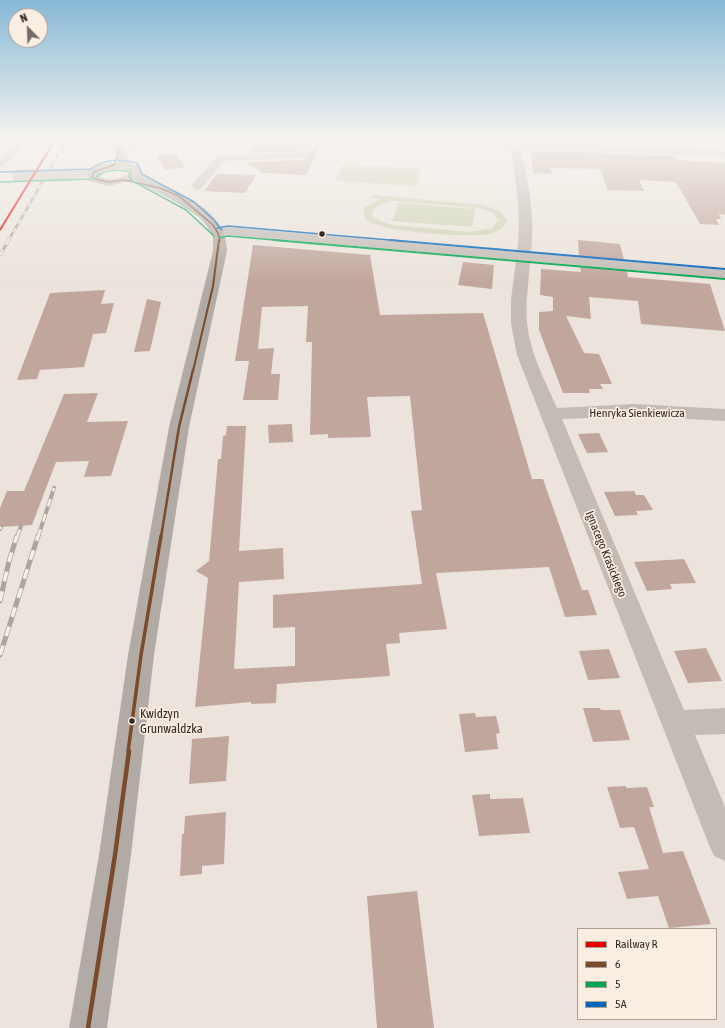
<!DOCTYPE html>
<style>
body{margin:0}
#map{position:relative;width:725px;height:1028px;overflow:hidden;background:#ece4dc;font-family:"Asap Condensed",sans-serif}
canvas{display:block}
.legend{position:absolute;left:577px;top:928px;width:140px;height:92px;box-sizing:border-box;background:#faeee2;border:1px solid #ab9f96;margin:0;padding:5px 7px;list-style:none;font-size:12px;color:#342925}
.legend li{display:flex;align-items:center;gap:8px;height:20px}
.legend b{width:20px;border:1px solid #ab9f96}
.north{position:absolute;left:8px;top:8px;width:40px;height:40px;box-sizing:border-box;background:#faeee2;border:1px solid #ab9f96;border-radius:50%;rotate:337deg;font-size:11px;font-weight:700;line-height:16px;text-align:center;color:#342925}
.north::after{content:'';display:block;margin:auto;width:14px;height:18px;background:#746a65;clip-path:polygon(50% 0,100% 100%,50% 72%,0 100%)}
</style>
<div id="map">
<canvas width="725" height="1028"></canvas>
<ul class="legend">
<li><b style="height:5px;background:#e50000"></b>Railway R</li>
<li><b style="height:5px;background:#7a4b2a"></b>6</li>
<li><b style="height:5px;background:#00a651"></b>5</li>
<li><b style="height:5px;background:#0065bd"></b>5A</li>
</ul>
<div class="north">N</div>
</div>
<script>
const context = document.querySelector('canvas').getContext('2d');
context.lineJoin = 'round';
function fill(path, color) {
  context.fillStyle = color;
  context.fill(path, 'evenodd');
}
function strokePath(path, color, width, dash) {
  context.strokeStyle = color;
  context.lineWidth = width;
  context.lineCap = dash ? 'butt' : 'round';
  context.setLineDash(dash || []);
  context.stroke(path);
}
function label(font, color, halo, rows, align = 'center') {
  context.font = font + ' "Asap Condensed",sans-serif';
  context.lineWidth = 3.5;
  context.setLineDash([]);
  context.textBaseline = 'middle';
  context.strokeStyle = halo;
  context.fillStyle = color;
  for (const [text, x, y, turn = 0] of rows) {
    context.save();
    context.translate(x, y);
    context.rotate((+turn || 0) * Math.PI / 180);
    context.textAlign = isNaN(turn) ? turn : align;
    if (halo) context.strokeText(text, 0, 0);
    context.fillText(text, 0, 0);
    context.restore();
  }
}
fill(new Path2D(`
 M 343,164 L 421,169 L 417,186 L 335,181 Z
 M 373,195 L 483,205 L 500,211 L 507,221 C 504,229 496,233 488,234 C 468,238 387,232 370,222 C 364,218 362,214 365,207 L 380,199 L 372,198 ZM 393,201 L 479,208 L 492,212 L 498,220 L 492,228 L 470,232 L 392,225 L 382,222 L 372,216 L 372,211 L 379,205 Z
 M 399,203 L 475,209 L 472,227 L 392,221 Z`), '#ced1b5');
fill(new Path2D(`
 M 258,140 L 305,140 L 296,152 L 246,153 Z
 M 318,140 L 323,140 L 306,175 L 263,173 L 245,162 L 304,160 Z
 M 575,140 L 665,140 L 668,147 L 576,142 Z
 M 530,150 L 675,156 L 677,160 L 725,163 L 725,215 L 719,214 L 721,219 L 716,219 L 719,225 L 700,224 L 676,182 L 639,180 L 644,191 L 608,190 L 600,169 L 550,168 L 552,174 L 533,173 Z
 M 175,153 L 186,167 L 166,170 L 156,156 Z
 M 217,174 L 220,174 L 256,175 L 245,193 L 204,191 Z
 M 578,240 L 620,244 L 624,260 L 579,256 Z
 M 253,245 L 370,255 L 380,315 L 483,313 L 532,479 L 543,479 L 582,590 L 588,590 L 597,615 L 565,617 L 549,567 L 436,573 L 447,629 L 399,633 L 400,643 L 386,644 L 390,676 L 277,684 L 276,703 L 251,704 L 251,702 L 195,707 L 208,578 L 196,571 L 209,561 L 218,459 L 221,459 L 223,436 L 226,435 L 227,426 L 246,426 L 239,551 L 283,548 L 284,579 L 239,582 L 234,669 L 295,666 L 295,627 L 273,628 L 273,595 L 422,584 L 411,511 L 422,510 L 410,396 L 367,397 L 371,437 L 328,438 L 328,434 L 310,435 L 312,342 L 306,342 L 308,306 L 262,307 L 258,349 L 274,348 L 271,374 L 280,374 L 278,400 L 243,400 L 249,361 L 235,361 Z
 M 463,262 L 494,265 L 492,289 L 458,285 Z
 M 580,267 L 627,271 L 628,277 L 710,284 L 725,331 L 641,324 L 638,301 L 589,297 L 591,319 L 566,316 L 584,353 L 599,354 L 612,384 L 600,384 L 603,389 L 589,389 L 590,393 L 563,393 L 539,330 L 539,312 L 553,311 L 553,297 L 540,295 L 541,269 L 581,272 Z
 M 105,290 L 101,304 L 114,303 L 106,333 L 93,334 L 84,367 L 40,370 L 37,379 L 17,380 L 50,293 Z
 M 147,299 L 161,302 L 150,351 L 134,352 Z
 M 98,393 L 87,422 L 128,421 L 111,476 L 84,477 L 89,461 L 56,462 L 32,525 L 0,527 L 0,508 L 7,491 L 24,491 L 64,394 Z
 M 292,424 L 293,442 L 269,443 L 268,425 Z
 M 599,433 L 608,452 L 587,453 L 578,434 Z
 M 634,491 L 636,495 L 644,495 L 653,510 L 636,511 L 638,515 L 615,516 L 604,492 Z
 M 684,559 L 696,583 L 670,584 L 672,589 L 647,591 L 634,562 Z
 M 706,648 L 722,681 L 688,683 L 674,651 Z
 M 609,649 L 620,678 L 588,680 L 579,651 Z
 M 583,708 L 600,708 L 601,710 L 620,710 L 630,740 L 593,742 Z
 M 475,713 L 476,717 L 496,716 L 500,733 L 496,734 L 498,749 L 465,752 L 459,714 Z
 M 229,736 L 226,781 L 189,784 L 192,739 Z
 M 626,786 L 626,788 L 647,787 L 654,807 L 649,807 L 663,853 L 683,851 L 711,924 L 669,928 L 658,896 L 627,899 L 618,872 L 649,869 L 634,827 L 620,828 L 607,787 Z
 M 490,794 L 490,799 L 523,798 L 530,833 L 479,836 L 472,795 Z
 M 226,812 L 224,864 L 202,866 L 202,874 L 180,876 L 182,834 L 184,834 L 185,816 Z
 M 417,891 L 434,1028 L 377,1028 L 367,896 Z`), '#c1a69d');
fill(new Path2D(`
 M 18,140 L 29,140 L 4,166 L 0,167 L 0,158 Z
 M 138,140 L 152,140 L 151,142 L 124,152 L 120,153 L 115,150 L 116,148 Z
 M 307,140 L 317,140 L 304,158 L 224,161 L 201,189 L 197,190 L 191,186 L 217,156 L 297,153 Z
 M 426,140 L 495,140 L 725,151 L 725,157 L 521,148 C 529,183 535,217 531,253 L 725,270 L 725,278 L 530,261 C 529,282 525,303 527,323 C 530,353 545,381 557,408 L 634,404 L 725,409 L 725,421 L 634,416 L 562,419 L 684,710 L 725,708 L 725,734 L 695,735 L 725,807 L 725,861 L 714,856 L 709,845 L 517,355 L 511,324 L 511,300 L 516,260 L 228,235 L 218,237 L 213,236 L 211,233 L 213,230 L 228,227 L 517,252 C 522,216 516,182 510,147 L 431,143 Z
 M 92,170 L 96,172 L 98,174 L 96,176 L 69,179 L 63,175 L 69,171 Z`), '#c4bbb5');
fill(new Path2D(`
 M 110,140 L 120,140 L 131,164 L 139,166 L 143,173 L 141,175 C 174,190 227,208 227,251 L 189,427 L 154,655 L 131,855 L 107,1028 L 69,1028 L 99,855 L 128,655 L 169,427 L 213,251 L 213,237 L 207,226 L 199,217 L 176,202 L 134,180 L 109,186 L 89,181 L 86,174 C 93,164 108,164 119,162 ZM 120,168 L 131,172 C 122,179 109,182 98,176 L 105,171 Z`), '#b2aaa5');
const railFar3 = new Path2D(`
 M 8,241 L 67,140`);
const railFar2 = new Path2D(`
 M 0,255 L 9,240`);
const railFar1 = new Path2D(`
 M 0,529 L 1,527
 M 17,537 L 21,526
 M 38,537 L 54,488`);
const rail = new Path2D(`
 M 0,601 L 9,561 L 17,536
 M 0,655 L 38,536`);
strokePath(railFar3, '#aca4a0', 2.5);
strokePath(railFar2, '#aca4a0', 3);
strokePath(railFar1, '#aca4a0', 4);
strokePath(rail, '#aca4a0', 5);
strokePath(railFar3, '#faeee2', 1.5, [5]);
strokePath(railFar2, '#faeee2', 2, [6]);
strokePath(railFar1, '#faeee2', 2.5, [8]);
strokePath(rail, '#faeee2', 3.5, [10]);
strokePath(new Path2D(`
 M 18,176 L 69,175`), '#c4bbb5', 12);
strokePath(new Path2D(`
 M 120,150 L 114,165 L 94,172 L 92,176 L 94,179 L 108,182 L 124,180 L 160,188 L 179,196 L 213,225 L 218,233 L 220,241`), '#7a4b2a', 1.5);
strokePath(new Path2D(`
 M 193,371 L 213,286 L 219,240`), '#7a4b2a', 2);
strokePath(new Path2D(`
 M 161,537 L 179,427 L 193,370`), '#7a4b2a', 2.5);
strokePath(new Path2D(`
 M 128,752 L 141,655 L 161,536`), '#7a4b2a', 3.5);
strokePath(new Path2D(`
 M 88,1028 L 115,855 L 129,751`), '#7a4b2a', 4.5);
strokePath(new Path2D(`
 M 95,178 C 106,169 118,169 131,172 L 129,176 L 131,180 L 186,210 L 214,236
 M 0,182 L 92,179
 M 219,238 L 228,236 L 286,241`), '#00a651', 1.5);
strokePath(new Path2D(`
 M 274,240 L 725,279`), '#00a651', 2);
strokePath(new Path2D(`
 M 89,170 C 104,159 119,158 137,163 L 142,174 L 194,202 L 213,219 L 222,230
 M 0,172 L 92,169
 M 217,228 L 228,226 L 401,241`), '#0065bd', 1.5);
strokePath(new Path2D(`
 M 390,240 L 725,269`), '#0065bd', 2);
strokePath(new Path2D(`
 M 0,230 L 55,140`), '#e50000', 2);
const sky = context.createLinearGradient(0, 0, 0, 284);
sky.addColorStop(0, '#87b9d7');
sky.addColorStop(0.49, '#f6f3ef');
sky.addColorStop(1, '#f6f3ef00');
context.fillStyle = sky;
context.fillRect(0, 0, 725, 284);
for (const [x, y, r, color] of [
 [322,234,3.5,"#342925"],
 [132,721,3.5,"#342925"]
]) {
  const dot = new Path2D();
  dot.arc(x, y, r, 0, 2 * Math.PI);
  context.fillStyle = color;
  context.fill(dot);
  strokePath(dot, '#faeee2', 1.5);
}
label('12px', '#342925', '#faeee2', [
 ["Henryka Sienkiewicza",637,413],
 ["Ignacego Krasickiego",606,554,68]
]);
label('13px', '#342925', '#faeee2', [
 ["Kwidzyn",140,714],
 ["Grunwaldzka",140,729]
], 'left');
</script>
